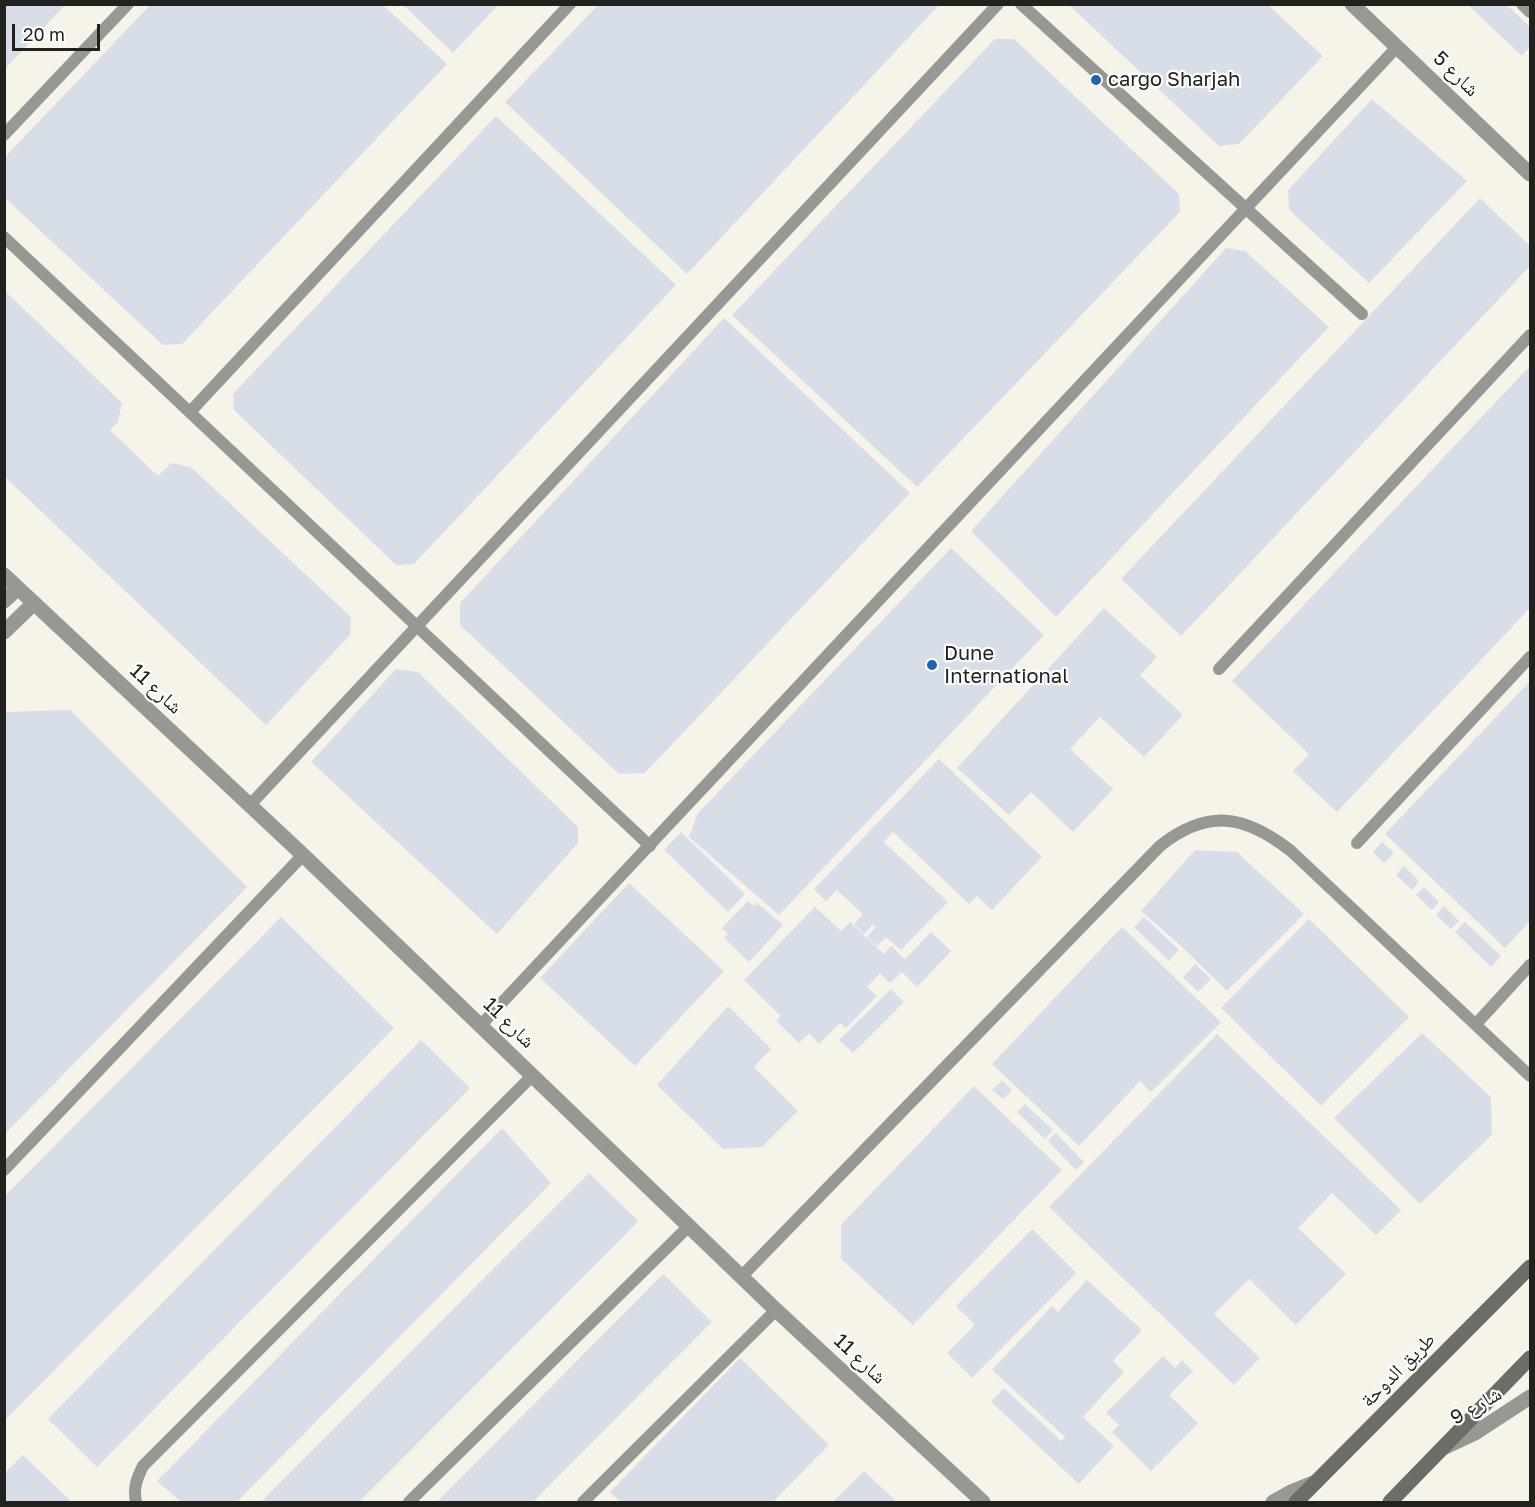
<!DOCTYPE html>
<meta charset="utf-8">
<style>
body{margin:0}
#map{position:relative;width:1535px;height:1507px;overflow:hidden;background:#f6f4e9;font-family:"Golos Text",sans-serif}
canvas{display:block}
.frame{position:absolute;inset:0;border:6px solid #21211d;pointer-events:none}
.scale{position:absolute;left:12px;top:24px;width:88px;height:27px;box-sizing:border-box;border:3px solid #21211d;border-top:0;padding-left:8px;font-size:18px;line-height:21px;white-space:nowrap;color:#21211d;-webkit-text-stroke:4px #fff;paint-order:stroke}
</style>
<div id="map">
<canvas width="1535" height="1507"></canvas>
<div class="frame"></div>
<div class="scale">20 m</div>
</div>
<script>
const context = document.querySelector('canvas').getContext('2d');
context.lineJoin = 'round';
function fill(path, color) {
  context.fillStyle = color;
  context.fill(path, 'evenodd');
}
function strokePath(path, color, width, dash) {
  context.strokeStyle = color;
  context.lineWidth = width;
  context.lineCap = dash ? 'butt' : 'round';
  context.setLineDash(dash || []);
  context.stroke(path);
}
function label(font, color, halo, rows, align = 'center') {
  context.font = font + ' "Golos Text","Noto Naskh Arabic",sans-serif';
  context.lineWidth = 4.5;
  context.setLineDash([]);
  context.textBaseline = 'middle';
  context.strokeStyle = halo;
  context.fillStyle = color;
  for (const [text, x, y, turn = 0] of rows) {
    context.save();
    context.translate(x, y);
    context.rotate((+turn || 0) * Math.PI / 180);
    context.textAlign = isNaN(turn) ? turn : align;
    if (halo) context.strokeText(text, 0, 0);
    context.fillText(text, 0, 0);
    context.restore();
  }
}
fill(new Path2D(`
 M 4,4 L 66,4 L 4,70 Z
 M 151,4 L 382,4 L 447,64 L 182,344 L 163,345 L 4,197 L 4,158 Z
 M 402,4 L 499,4 L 453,53 Z
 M 1068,4 L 1267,4 L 1323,56 L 1239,144 L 1219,146 Z
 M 1467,4 L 1506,4 L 1530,27 L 1530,47 L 1522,56 Z
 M 598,5 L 939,5 L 687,274 L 505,102 Z
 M 995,39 L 1014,39 L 1179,194 L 1180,212 L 917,487 L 732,315 Z
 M 1372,99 L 1467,181 L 1369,283 L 1289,210 L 1288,190 Z
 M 496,116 L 676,285 L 414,564 L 396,565 L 234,410 L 233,394 Z
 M 1480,198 L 1530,246 L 1530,266 L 1181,636 L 1121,579 Z
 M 1226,248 L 1245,251 L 1329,327 L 1056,617 L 971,531 Z
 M 4,290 L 122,403 L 118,422 L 110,430 L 158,476 L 171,463 L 191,467 L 351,617 L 350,635 L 266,725 L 4,476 Z
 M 724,318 L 910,493 L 645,773 L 619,774 L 460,625 L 460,603 Z
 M 1530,366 L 1530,608 L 1337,812 L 1293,771 L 1309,754 L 1232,681 Z
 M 951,548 L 1044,635 L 779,915 L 689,837 L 698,813 Z
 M 1104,608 L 1157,657 L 1140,675 L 1183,715 L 1144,757 L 1100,717 L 1070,749 L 1113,789 L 1073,832 L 1031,792 L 1009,815 L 957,768 Z
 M 396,669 L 418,672 L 578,827 L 578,843 L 497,934 L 311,762 Z
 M 1530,681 L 1530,921 L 1505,948 L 1385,834 Z
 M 70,710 L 247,887 L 4,1135 L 4,712 Z
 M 939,759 L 1042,857 L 992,910 L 977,896 L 969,904 L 893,832 L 884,842 L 948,902 L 901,950 L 886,937 L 877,946 L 867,937 L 876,927 L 873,924 L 864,934 L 854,924 L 863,914 L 837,890 L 826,901 L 814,889 Z
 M 681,832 L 745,894 L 728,912 L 664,850 Z
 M 1382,842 L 1394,853 L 1384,863 L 1373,852 Z
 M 1195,850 L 1237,852 L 1304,914 L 1227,991 L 1180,945 L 1141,911 Z
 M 1404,866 L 1419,881 L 1412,890 L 1396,875 Z
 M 629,883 L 724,971 L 635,1066 L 540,978 Z
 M 1424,887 L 1439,902 L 1432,910 L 1416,895 Z
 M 748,901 L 754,906 L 757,903 L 783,925 L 749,962 L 724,938 L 728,934 L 722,928 Z
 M 1444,906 L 1459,921 L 1451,929 L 1436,915 Z
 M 815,907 L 841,931 L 850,922 L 884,954 L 891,946 L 905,959 L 931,932 L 951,951 L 917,987 L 902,972 L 890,983 L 880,973 L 867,987 L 877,996 L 846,1028 L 840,1023 L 819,1044 L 809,1033 L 799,1043 L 776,1021 L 781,1016 L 744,980 Z
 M 281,917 L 394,1028 L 4,1421 L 4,1197 Z
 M 1144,917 L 1179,950 L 1169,961 L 1134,927 Z
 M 1309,919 L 1409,1017 L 1321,1106 L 1221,1008 Z
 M 1465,922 L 1501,956 L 1491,967 L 1455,932 Z
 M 1122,927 L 1221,1022 L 1151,1092 L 1140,1081 L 1079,1146 L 992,1064 Z
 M 1195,964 L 1211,979 L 1198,992 L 1183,977 Z
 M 891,989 L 904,1002 L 853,1053 L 839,1040 Z
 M 728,1006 L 771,1049 L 754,1067 L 798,1111 L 762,1147 L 723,1149 L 657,1085 Z
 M 1422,1033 L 1491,1097 L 1492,1135 L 1420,1204 L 1334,1118 Z
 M 1217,1034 L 1401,1210 L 1376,1235 L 1332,1193 L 1298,1228 L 1346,1274 L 1296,1325 L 1249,1279 L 1214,1314 L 1260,1358 L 1234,1385 L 1049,1207 Z
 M 421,1040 L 470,1088 L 97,1467 L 48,1419 Z
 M 1002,1080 L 1012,1090 L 1003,1099 L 992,1090 Z
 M 974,1086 L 1062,1170 L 913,1325 L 841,1259 L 841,1225 Z
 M 1025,1104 L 1053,1130 L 1045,1139 L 1017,1112 Z
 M 502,1128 L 551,1183 L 237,1502 L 181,1502 L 157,1481 Z
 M 1056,1133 L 1084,1162 L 1076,1170 L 1048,1141 Z
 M 589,1173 L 638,1221 L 624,1236 L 359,1502 L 261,1502 Z
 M 1032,1229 L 1076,1273 L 972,1378 L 947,1353 L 975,1325 L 956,1306 Z
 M 663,1274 L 712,1322 L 533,1502 L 437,1502 Z
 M 1087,1280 L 1142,1330 L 1113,1361 L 1124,1372 L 1083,1417 L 1114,1446 L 1079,1484 L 991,1402 L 1004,1388 L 1061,1441 L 1065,1437 L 992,1370 L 1052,1306 L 1058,1312 Z
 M 1163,1356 L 1175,1368 L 1182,1360 L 1193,1371 L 1169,1395 L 1198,1423 L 1151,1471 L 1112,1432 L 1119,1425 L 1106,1413 Z
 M 740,1358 L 829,1445 L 773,1502 L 621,1502 L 610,1492 Z
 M 23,1455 L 72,1502 L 4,1502 L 4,1474 Z
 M 864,1471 L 897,1502 L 833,1502 Z`), '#d8dee7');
strokePath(new Path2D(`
 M 1021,4 L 1362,314
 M 1522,4 L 1530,12
 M 4,135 L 128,4
 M 4,237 L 650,846
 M 190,412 L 570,4
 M 1219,669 L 1530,335
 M 249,806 L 998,4
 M 1357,843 L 1530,657
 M 1476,1024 L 1530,965
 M 481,1025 L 1397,47
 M 4,1170 L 303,855
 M 741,1277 L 1160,846 C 1208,808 1245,815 1291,851 L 1530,1076
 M 136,1502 C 133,1488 137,1478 143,1466 L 533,1075
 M 409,1502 L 689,1226
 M 583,1502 L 776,1310`), '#989793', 12);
strokePath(new Path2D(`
 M 1352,4 L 1530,174
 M 4,575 L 303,855 L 776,1310 L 983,1502
 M 4,601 L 18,588
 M 4,632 L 34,603
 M 1273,1502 L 1291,1492 L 1316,1482`), '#989793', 15);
strokePath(new Path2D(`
 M 1443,1448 L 1475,1433 L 1530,1397`), '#989793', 15);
strokePath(new Path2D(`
 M 1296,1502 L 1530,1267
 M 1390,1502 L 1530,1358`), '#6d6c66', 15);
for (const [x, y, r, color] of [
 [1096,80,6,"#1f63b3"],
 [932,665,6,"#1f63b3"]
]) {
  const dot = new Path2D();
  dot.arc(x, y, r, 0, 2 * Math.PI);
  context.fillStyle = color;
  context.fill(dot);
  strokePath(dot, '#fff', 2);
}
label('20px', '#21211d', '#fff', [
 ["شارع 5",1456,74,44],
 ["شارع 11",156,689,43],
 ["شارع 11",509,1023,44],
 ["شارع 11",860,1359,43],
 ["طريق الدوحة",1398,1370,-45],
 ["شارع 9",1476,1406,-30]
]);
label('20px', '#21211d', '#fff', [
 ["cargo Sharjah",1108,80],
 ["Dune",944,654],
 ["International",944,677]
], 'left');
</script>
